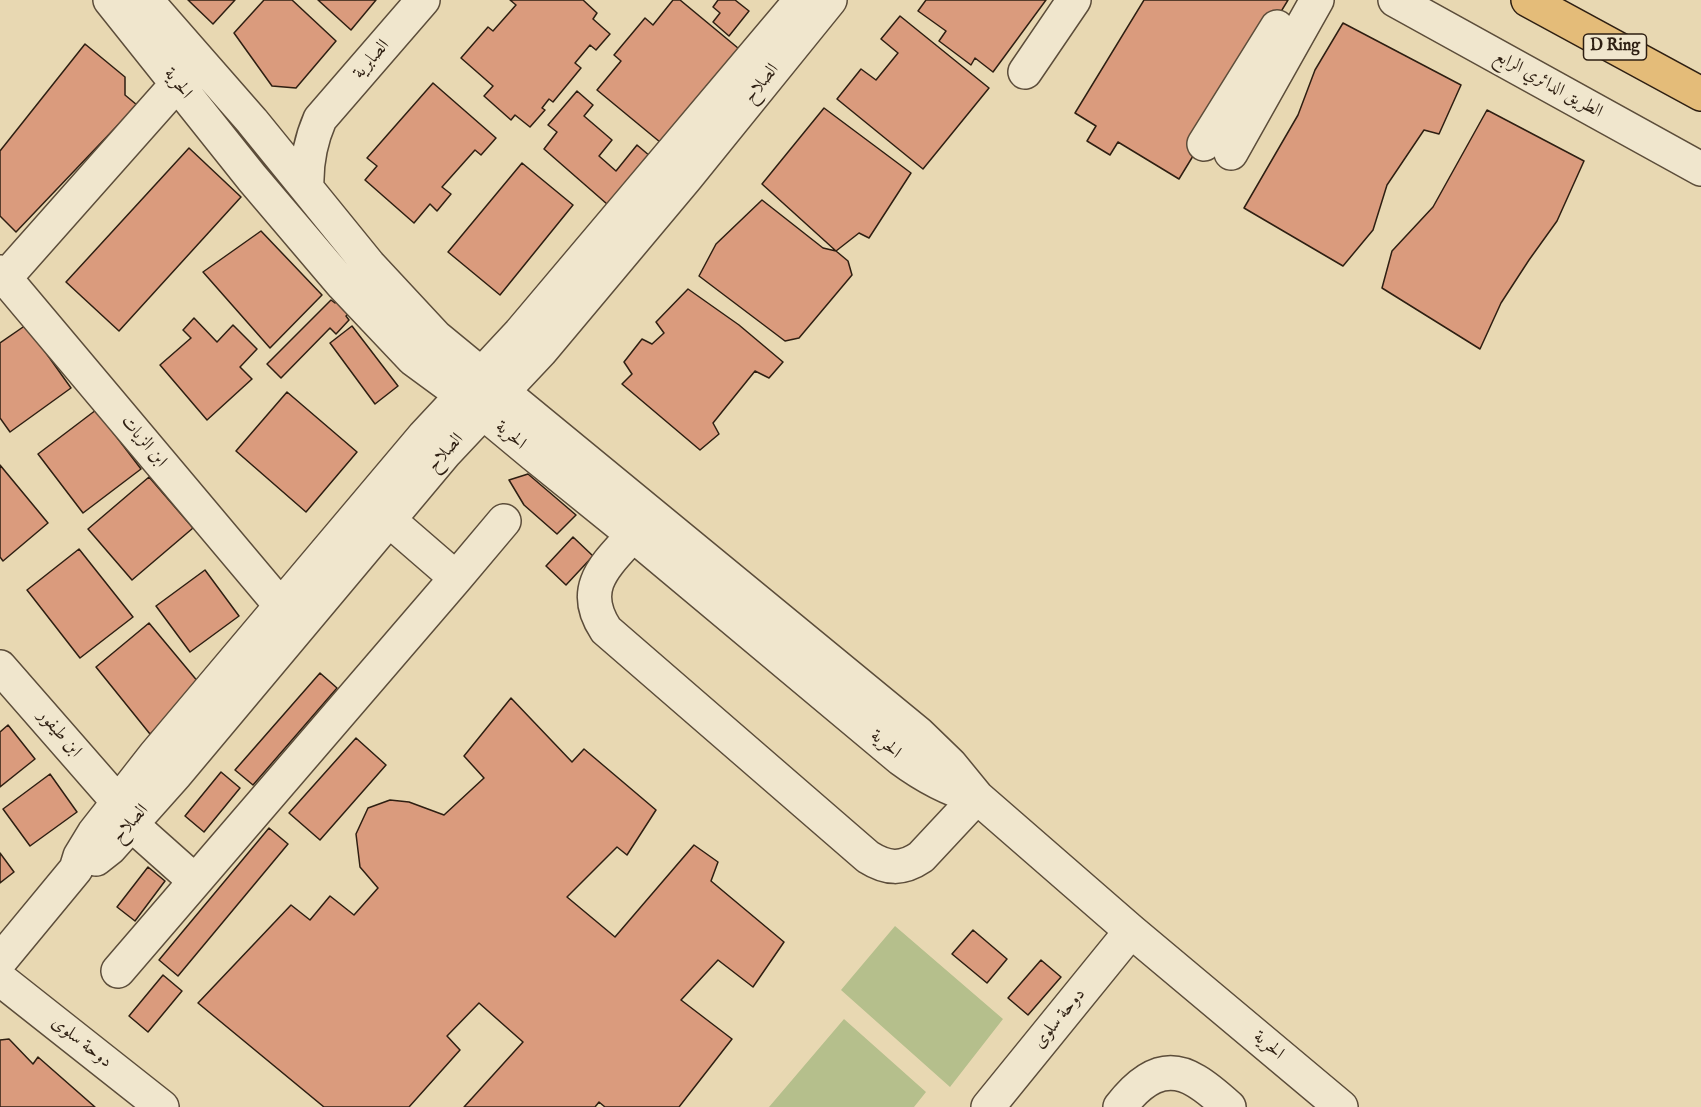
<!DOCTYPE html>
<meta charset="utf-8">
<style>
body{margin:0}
canvas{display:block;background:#e8d8b2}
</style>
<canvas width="1701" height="1107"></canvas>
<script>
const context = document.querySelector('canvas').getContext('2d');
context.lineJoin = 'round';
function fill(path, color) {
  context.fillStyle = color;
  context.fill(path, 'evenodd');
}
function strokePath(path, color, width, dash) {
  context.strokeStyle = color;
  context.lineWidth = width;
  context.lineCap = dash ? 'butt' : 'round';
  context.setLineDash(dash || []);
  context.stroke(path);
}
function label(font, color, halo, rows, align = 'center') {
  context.font = font + ' "IM FELL English",Amiri,serif';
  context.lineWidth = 4.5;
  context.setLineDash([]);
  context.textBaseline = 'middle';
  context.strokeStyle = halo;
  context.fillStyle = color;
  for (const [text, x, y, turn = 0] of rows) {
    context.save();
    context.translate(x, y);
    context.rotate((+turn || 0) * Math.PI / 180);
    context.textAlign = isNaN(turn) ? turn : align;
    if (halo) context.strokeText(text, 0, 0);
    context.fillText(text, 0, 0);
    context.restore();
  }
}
fill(new Path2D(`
 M 895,926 L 1003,1019 L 950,1087 L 841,990 Z
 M 844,1019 L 926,1092 L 914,1107 L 769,1107 Z`), '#b5bf8c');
const building = new Path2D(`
 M 188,0 L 235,0 L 213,24 Z
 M 264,0 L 292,0 L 336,41 L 296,88 L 272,86 L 234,33 Z
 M 318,0 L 376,0 L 351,30 Z
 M 510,0 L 583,0 L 597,13 L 593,19 L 610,34 L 596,50 L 590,45 L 575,63 L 581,68 L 553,102 L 549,99 L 542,108 L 545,110 L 530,127 L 515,115 L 511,120 L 484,96 L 493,86 L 461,58 L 488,27 L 493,31 L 516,5 Z
 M 673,0 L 680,0 L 744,53 L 666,147 L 597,90 L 621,61 L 614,55 L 645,18 L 653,25 Z
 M 718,0 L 735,0 L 749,11 L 729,36 L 713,22 L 720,13 L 713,7 Z
 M 926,0 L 1046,0 L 993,72 L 975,58 L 971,65 L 939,41 L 946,31 L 918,11 Z
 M 1144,0 L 1288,0 L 1179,179 L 1118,142 L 1110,155 L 1087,141 L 1096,126 L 1075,113 Z
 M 900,16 L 989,88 L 923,169 L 837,99 L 861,69 L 876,80 L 898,53 L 881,39 Z
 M 1343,23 L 1461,85 L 1439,134 L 1424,130 L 1387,185 L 1373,230 L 1343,266 L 1244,208 L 1298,115 L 1315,70 Z
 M 85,44 L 125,77 L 125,95 L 137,105 L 16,232 L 0,216 L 0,151 Z
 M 433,83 L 496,138 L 481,155 L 475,150 L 442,187 L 451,194 L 437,211 L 430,204 L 414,223 L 365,180 L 377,166 L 367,158 Z
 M 577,91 L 593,105 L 584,116 L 612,140 L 599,156 L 616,171 L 637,145 L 657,162 L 615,211 L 544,149 L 557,132 L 548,125 Z
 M 824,108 L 911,173 L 869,238 L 859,233 L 836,251 L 762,184 Z
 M 1487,110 L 1584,161 L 1557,221 L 1529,260 L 1501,303 L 1480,349 L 1382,288 L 1392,251 L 1433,207 Z
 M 189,148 L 241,197 L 119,331 L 66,282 Z
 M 522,163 L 573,205 L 500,295 L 448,252 Z
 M 762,200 L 823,248 L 836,251 L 848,261 L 852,275 L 799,338 L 785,341 L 699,276 L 716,244 Z
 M 261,231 L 322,295 L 270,348 L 203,272 Z
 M 688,289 L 739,325 L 783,362 L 769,378 L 755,371 L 713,423 L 719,434 L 700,450 L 622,384 L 632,374 L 624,362 L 642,339 L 652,344 L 664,333 L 656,322 Z
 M 341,297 L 353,309 L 346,316 L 349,320 L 336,334 L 330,328 L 281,378 L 267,364 L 331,300 L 335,303 Z
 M 194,318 L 217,342 L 233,325 L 257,349 L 240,367 L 252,379 L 207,420 L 160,365 L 191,338 L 183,330 Z
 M 26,325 L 71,388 L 10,432 L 0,418 L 0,343 Z
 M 352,326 L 398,386 L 375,404 L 330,343 Z
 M 287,392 L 357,452 L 306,512 L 236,451 Z
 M 96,410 L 141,469 L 83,513 L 38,454 Z
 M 0,465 L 48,523 L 3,561 L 0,557 Z
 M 528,474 L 576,515 L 557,534 L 524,505 L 509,480 Z
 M 149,477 L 193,528 L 132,580 L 88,529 Z
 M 573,537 L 593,556 L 566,585 L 546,566 Z
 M 79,549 L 133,617 L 80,658 L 27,590 Z
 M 205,570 L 239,616 L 190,652 L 156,606 Z
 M 149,623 L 204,689 L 150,734 L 96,667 Z
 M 320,673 L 337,688 L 253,785 L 235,770 Z
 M 511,698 L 572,762 L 584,749 L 656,810 L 627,855 L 617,847 L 567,897 L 615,937 L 694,845 L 718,862 L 711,881 L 784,942 L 753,987 L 718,960 L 681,1000 L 732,1039 L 679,1107 L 605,1107 L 599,1102 L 595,1107 L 464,1107 L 523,1042 L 479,1003 L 447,1036 L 460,1050 L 409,1107 L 324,1107 L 198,1003 L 291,905 L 310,920 L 330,896 L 354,915 L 378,888 L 360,867 L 356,834 L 368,808 L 390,800 L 409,802 L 444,815 L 484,778 L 464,756 Z
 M 8,725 L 35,759 L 0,787 L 0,732 Z
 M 356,738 L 386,765 L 320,840 L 289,813 Z
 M 221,772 L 240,788 L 204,832 L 185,816 Z
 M 50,774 L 77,812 L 30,846 L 3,809 Z
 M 269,828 L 288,844 L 178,976 L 159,960 Z
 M 0,853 L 14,872 L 0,883 Z
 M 148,867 L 165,881 L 135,921 L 117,907 Z
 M 973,930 L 1007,959 L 987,983 L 952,954 Z
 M 1041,960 L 1061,977 L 1028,1015 L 1008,998 Z
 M 163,975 L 182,991 L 148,1032 L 129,1016 Z
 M 9,1039 L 33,1064 L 38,1057 L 95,1107 L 0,1107 L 0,1040 Z`);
fill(building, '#da9b7d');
strokePath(building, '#2e1f12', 1.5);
const minor = new Path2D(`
 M 110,0 L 252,178 L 343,285 L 413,359 L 462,395 L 533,454 L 633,535 L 901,759 C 924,776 948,789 975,797
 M 146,0 L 252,121 L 369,265 L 436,337 L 919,734 L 950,764 L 977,797 L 1131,931 L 1341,1107
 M 1395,0 L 1701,169
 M 1025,72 L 1074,0
 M 1204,144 L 1277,27
 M 1231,153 L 1317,0
 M 307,188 C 306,163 310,142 320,119 L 423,0
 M 0,272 L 281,606
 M 5,278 L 177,84
 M 389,520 L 456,578
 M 633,535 C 606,565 578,588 606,630 L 868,857 C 887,869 902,870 921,857 L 977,797
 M 0,667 L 118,802
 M 131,824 L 195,881
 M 96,859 L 110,848 L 176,774 L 445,453 L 541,351 L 686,178 L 830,0
 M 0,961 L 76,869 L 80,856 L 94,833 L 155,755 L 424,436 L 520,333 L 801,0
 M 118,971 L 456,578 L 504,521
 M 0,979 L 162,1107
 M 988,1107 L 1131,931
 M 1120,1107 C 1139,1082 1164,1061 1196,1081 C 1208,1088 1219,1098 1229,1107`);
const major = new Path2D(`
 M 1528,0 L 1701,94`);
strokePath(minor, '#5c4d3a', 36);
strokePath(major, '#2e1f12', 36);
strokePath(minor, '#f0e6cd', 33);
strokePath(major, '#e4bc79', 33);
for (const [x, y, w] of [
 [1615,47,63]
]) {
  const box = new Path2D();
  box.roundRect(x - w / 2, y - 13, w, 26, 4.5);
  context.fillStyle = '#f0e6cd';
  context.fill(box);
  strokePath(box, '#2e1f12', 1.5);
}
label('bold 16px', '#2e1f12', null, [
 ["D Ring",1615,47]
]);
label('18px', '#2e1f12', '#f0e6cd', [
 ["الصابرية",372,60,-49],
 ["الحرية",177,84,52],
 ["الصلاح",762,84,-51],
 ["الطريق الدائري الرابع",1548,85,29],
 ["الحرية",510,436,40],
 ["ابن الزيات",143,442,50],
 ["الصلاح",446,453,-48],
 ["ابن طيفور",59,734,49],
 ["الحرية",885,745,40],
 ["الصلاح",131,824,-48],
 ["دوحة سلوى",1060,1019,-51],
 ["دوحة سلوى",81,1043,38],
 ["الحرية",1268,1046,40]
]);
</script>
